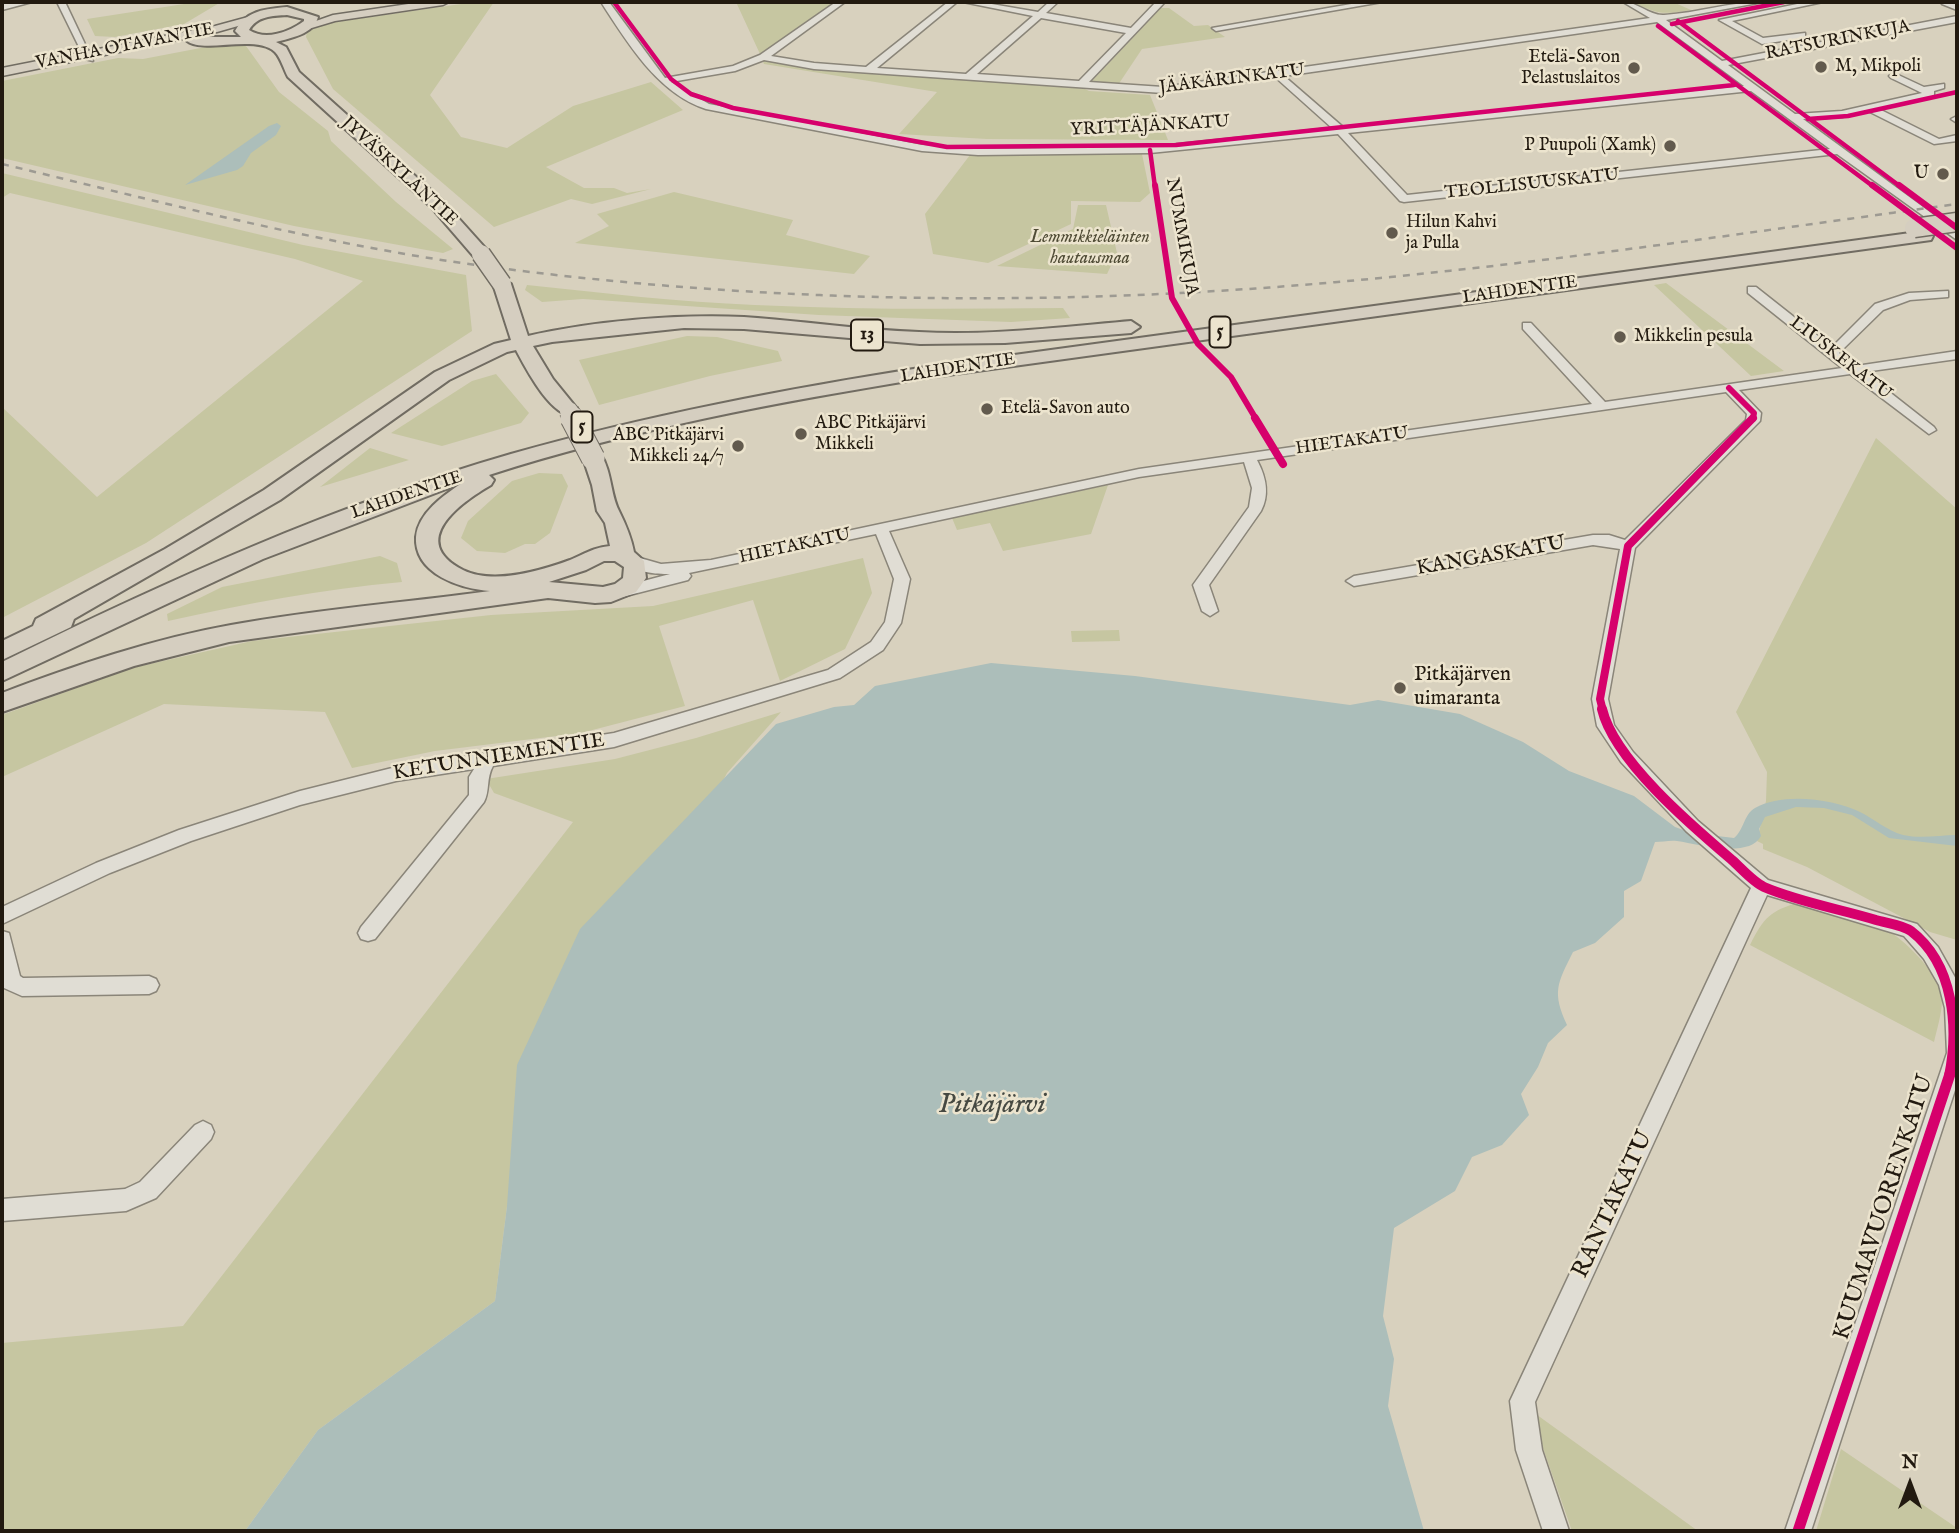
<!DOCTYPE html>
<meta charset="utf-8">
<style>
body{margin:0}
#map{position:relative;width:1959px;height:1533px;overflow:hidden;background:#d8d1be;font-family:"IM FELL English",serif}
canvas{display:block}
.frame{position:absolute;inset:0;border:4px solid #221a10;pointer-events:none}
.north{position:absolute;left:1875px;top:1449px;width:70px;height:70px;-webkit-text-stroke:5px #ece4ce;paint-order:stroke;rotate:0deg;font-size:19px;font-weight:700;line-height:28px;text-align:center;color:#221a10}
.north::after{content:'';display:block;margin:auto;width:24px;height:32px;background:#221a10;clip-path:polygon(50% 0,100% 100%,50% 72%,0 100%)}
</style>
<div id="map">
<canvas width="1959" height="1533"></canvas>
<div class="frame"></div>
<div class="north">N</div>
</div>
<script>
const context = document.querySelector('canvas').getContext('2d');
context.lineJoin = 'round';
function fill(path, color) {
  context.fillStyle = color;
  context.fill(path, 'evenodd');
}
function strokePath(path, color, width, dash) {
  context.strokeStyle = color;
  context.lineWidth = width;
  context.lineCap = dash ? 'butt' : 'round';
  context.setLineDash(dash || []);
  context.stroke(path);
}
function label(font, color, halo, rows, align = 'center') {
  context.font = font + ' "IM FELL English",serif';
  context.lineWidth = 5;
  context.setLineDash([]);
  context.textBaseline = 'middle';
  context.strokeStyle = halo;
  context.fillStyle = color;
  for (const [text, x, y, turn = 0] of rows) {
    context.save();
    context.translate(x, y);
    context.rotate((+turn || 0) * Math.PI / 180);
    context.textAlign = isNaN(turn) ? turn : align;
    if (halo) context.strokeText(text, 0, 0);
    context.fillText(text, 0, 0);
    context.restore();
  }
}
fill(new Path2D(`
 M 197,2 L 221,2 L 184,24 L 115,37 L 95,36 L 87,19 Z
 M 475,2 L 494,2 L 430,95 L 461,137 L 507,148 L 573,106 L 651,82 L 683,110 L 546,167 L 584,188 L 614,188 L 627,193 L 651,189 L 592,204 L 571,199 L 494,227 L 333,89 L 306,37 L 308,26 Z
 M 736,2 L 836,2 L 760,54 Z
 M 1632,2 L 1673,2 L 1691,10 C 1663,15 1657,14 1632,2 Z
 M 1161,8 L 1169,8 L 1194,26 L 1208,25 L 1225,37 L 1142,49 L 1118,85 L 1091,82 Z
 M 211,46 L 246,46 L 279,92 L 328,131 L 331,141 L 396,202 L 453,249 L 443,253 L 294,226 L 2,158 L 2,81 L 118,58 L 143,59 Z
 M 762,60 L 831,69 L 1081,87 L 1089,91 L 1150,95 L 1168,140 L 987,139 L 899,134 L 937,92 L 764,64 Z
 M 1142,154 L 1150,193 L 1140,202 L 1071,201 L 1071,224 L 988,263 L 933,254 L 925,214 L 970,155 Z
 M 2,173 L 303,245 L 466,275 L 472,331 L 146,543 L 2,618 L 2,407 L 97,497 L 363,281 L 295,259 L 10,193 L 2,198 Z
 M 674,192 L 793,220 L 786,235 L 870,256 L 854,274 L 575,243 L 609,226 L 597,214 Z
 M 1078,205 L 1106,205 L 1117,253 L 1107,274 L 997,266 L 1073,229 Z
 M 1666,283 L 1784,371 L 1751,376 L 1654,285 Z
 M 527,285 C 603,293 679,302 755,305 C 858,310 961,309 1063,308 L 1070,318 L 1011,322 L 819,315 L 583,299 L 542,302 L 525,290 Z
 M 687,336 L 717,337 L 778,351 L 782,361 L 710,376 L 599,405 L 579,360 Z
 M 496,374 L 529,413 L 521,423 L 442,446 L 391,433 L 472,381 Z
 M 1876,438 L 1957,509 L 1957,940 L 1930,932 L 1807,867 L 1763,849 L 1763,844 L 1757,841 L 1766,801 L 1767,772 L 1736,712 Z
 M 370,448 L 409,460 L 320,487 Z
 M 539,473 L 562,474 L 568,486 L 550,533 L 535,544 L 525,544 L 505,553 L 477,551 L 461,538 L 468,521 L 512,481 Z
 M 1108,485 L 1091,534 L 1003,551 L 990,523 L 957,530 L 952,518 Z
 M 380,556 L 397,563 L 402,582 C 322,589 245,604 168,621 L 167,614 L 222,587 Z
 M 863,558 L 872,593 L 845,649 L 780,681 L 753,600 L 659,626 L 685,706 L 581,733 L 435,751 L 352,768 L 325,712 L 164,704 L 2,777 L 2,715 L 132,668 L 252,641 L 491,615 L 653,606 Z
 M 1119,630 L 1120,641 L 1072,642 L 1071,631 Z
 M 781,712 L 727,773 L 507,1206 L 495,1301 L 318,1430 L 245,1531 L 2,1531 L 2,1343 L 183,1326 L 573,822 L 494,793 L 486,779 L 615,759 L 696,738 Z
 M 1800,902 C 1823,908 1853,910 1873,921 C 1897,933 1941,971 1942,1000 C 1942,1013 1937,1029 1934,1042 L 1750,945 C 1764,917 1770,911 1800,902 Z
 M 1533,1412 L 1698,1531 L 1572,1531 L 1531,1414 Z
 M 1841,1449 L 1957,1528 L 1957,1531 L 1816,1531 Z`), '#c6c6a1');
fill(new Path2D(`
 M 277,123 L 281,126 L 276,135 L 251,153 L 243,166 L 237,170 L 185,185 L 269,126 Z
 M 991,663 L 1135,676 L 1350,705 L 1378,700 L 1460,714 L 1523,742 L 1569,771 L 1634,796 L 1675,827 L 1692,833 L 1734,838 C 1744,830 1744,814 1755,808 C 1783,792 1834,799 1860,812 C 1874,819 1888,831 1903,835 C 1921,839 1940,835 1957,835 L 1957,846 L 1889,838 L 1852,815 L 1824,808 L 1796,807 L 1765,817 L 1759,829 L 1761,836 C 1749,859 1698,844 1677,841 C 1670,840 1662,842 1655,842 L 1641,881 L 1624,891 L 1624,917 L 1595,943 L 1573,952 C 1557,984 1552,992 1567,1025 L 1548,1043 L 1538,1067 L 1521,1094 L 1529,1115 L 1502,1145 L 1472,1157 L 1455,1191 L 1394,1228 L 1383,1316 L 1394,1359 L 1388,1406 L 1424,1531 L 245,1531 L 318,1430 L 495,1301 L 507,1206 L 517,1065 L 580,929 L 776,724 L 834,707 L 854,705 L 875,686 Z`), '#acbeba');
const minor = new Path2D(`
 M 16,2 L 32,2 L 2,10 L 2,4 Z
 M 57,2 L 65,2 L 93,61 L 85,59 Z
 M 601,2 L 609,2 L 665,78 L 733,66 L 760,55 L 836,2 L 845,2 L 771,56 L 814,63 L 866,67 L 948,2 L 957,2 L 877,68 L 966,74 L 1033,16 L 963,2 L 980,2 L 1038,12 L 1049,2 L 1058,2 L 1046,13 L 1131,28 L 1156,2 L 1165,2 L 1089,82 L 1163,87 L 1650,18 L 1623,2 C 1638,2 1650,16 1664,15 C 1697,13 1729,2 1763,2 L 1666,20 L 1722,61 L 1957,16 L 1957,22 L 1728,65 L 1795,114 L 1842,111 L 1922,93 L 1891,78 L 1889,76 L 1894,73 L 1924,87 L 1944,84 L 1944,88 L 1934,91 L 1934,96 L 1879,109 L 1939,139 L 1957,135 L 1957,141 L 1934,144 L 1868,111 L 1842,117 L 1803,119 L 1957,232 L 1957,240 L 1837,154 L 1404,202 L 1400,201 L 1338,134 L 1150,153 L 978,155 L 922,151 L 706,109 C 658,94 627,42 601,2 ZM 1041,18 L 1126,33 L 1079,81 L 977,74 ZM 1657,22 L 1744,86 L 1343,127 L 1284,76 ZM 764,60 L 814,69 L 1163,93 L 1275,77 L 1332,128 L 1150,147 L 978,149 L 922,145 L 709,104 L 671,82 L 735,71 ZM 1751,91 L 1830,149 L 1407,195 L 1348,133 Z
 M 1363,2 L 1382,2 L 1216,31 L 1212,28 Z
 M 1807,2 L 1823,2 L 1732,21 L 1763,38 L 1805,33 L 1805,37 L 1802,38 L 1762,44 L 1719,20 Z
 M 1941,2 L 1957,4 L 1957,10 L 1942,4 Z
 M 1957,116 L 1957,123 L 1951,119 Z
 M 1748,287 L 1756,287 L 1832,347 L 1875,304 L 1909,293 L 1948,291 L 1948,297 L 1910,300 L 1883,310 L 1839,353 L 1856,366 L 1957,351 L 1957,359 L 1864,372 L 1934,427 L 1936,430 L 1929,434 L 1850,374 L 1739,390 L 1761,413 L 1760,421 L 1635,548 L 1608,699 L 1614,725 L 1633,752 L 1698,821 L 1768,880 L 1917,924 L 1938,947 L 1957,981 L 1957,1084 L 1811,1531 L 1785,1531 L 1947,1053 L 1945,1008 L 1939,985 L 1924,959 L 1904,936 L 1767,895 L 1535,1402 L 1542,1450 L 1569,1531 L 1543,1531 L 1516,1450 L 1510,1401 L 1751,888 L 1686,831 L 1621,762 L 1597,726 L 1592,699 L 1620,549 L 1593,545 L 1354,586 L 1346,581 L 1354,576 L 1593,535 L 1609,535 L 1625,540 L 1746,420 L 1747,414 L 1726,392 L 1257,460 C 1266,477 1270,494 1261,511 L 1209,585 L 1218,611 L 1210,616 L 1202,611 L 1193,585 L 1249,507 L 1252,488 L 1244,462 L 1139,477 L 889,531 L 910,579 L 901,623 L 883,650 L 840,678 L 614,747 L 493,766 C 486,778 490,791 484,802 L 375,939 L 368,941 L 361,939 L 358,933 L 361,927 L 469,795 L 469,777 L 474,769 L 396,781 L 300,805 L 191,841 L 110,873 L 2,924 L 2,907 L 96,863 L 179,830 L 300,791 L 396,767 L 614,733 L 828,670 L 871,642 L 885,622 L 894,579 L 876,534 L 689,573 L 691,576 L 688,580 L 618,598 L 613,597 L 610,593 L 613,589 L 670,574 C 655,574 636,573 625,561 L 628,557 L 633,556 L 661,564 L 711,560 L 1139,469 L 1592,404 L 1523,329 L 1523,323 L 1531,323 L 1605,402 L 1842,368 L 1748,293 Z
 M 2,931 L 9,933 L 20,976 L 23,978 L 149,976 L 156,979 L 159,985 L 156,991 L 149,994 L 22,996 L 4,988 L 2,984 Z
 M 203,1121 L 211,1125 L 214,1132 L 211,1139 L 156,1198 L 126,1211 L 2,1221 L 2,1199 L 125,1189 L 140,1182 L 195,1125 Z`);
const major = new Path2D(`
 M 422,2 L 449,2 L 443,5 L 335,21 L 305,30 L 299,27 L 333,15 Z
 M 248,17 L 254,20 L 252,22 L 217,32 L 2,76 L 2,68 L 215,26 Z`);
const highway = new Path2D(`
 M 287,7 L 318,17 C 314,34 291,38 276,42 L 286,47 L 299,72 L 443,201 L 487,250 L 490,254 L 487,258 L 475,258 L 431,207 L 288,77 C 284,70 281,58 275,52 C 256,34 203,54 187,41 L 194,37 L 241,37 L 235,31 C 247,10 265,9 287,7 ZM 287,15 L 304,19 L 304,21 C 289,32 266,41 249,30 C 257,16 272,16 287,15 Z
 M 1925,231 L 1933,236 L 1931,240 L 926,378 C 778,402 632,429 489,475 L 494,480 L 491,485 C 460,503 407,541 463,570 C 494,585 540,571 570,560 C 584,554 595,547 610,546 L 605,523 L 597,511 L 592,485 L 583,458 L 586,453 L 600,453 C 612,471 610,493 619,511 C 626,525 631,537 634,552 L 644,561 L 646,578 L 636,592 L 611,602 L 595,603 L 548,598 L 229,642 L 134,666 L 2,712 L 2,693 C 76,665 153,639 231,625 C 317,609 403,603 490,591 C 461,589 414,574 416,537 C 418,513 444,495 462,483 L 263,559 L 2,681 L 2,662 C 166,581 335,505 511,454 C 648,415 786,389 926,367 ZM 604,561 L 615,561 L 624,567 L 623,578 L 615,584 L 603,587 L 549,582 L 586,570 Z
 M 502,279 L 511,284 L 528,336 C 593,321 677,314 744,317 C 803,321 861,330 919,332 C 989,336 1061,327 1131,321 L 1140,327 L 1131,333 L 1005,343 L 920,344 L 744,329 L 684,328 L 552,342 L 533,346 L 553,379 L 579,411 L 576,415 C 553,421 526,369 516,350 L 507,352 L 449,380 L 280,500 L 74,619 L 71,627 L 2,660 L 2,641 L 33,626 L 36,619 L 165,549 L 264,490 L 435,372 L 494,344 L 511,340 L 493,284 Z`);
strokePath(minor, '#8a8579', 3);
strokePath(major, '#716c62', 3);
strokePath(highway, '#716c62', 4);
fill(minor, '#e0ddd4');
fill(major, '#d5cec0');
fill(highway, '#d5cec0');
strokePath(new Path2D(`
 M 2,164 C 169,204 336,248 506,269 C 735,298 969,305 1199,292 C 1453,278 1705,238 1957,204`), '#9d9a92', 2.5, [7, 7]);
const highwayBridgeFar1 = new Path2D(`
 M 1914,228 L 1957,222
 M 481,254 L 502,284
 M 569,411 L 573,419`);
const highwayBridge = new Path2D(`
 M 572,418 L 593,458`);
strokePath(highwayBridgeFar1, '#716c62', 21, []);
strokePath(highwayBridge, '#716c62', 25, []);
strokePath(highwayBridgeFar1, '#d5cec0', 18);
strokePath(highwayBridge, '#d5cec0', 23);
strokePath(new Path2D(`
 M 614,2 L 671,79 L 691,94 L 733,108 L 947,147 L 1176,145 L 1734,85
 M 1678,21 L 1901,187
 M 1672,24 L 1784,2
 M 1658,26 L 1874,187
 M 1808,119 L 1848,116 L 1957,92
 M 1150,150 L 1155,187`), '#d6006c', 4.5);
strokePath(new Path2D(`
 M 1155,185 L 1172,298 L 1198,344 L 1231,377 L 1256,419
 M 1872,185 L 1957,248
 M 1899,185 L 1957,228
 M 1729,388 L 1754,413 L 1753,419`), '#d6006c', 6);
strokePath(new Path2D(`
 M 1255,418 L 1283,464
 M 1603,711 L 1600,699 L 1628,546 L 1753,418`), '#d6006c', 8);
strokePath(new Path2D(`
 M 1602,709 C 1614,760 1692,826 1732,860 C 1741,868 1753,882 1764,887 C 1799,902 1840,909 1876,920 C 1887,923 1903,925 1911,931 C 1954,964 1959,1028 1949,1076`), '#d6006c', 10);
strokePath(new Path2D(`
 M 1798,1531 L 1950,1074`), '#d6006c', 11);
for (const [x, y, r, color] of [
 [1821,67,7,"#625a4d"],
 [1634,68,7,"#625a4d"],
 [1670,146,7,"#625a4d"],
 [1943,174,7,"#625a4d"],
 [1392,233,7,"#625a4d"],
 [1620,337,7,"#625a4d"],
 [987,409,7,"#625a4d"],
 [801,434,7,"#625a4d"],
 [738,446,7,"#625a4d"],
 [1400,688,7,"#625a4d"]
]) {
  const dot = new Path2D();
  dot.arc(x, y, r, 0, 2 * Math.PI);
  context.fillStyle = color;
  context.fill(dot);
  strokePath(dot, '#ece4ce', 2.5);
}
label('18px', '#221a10', '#ece4ce', [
 ["RATSURINKUJA",1838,41,-11],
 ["VANHA OTAVANTIE",125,47,-11],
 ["JÄÄKÄRINKATU",1232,80,-7],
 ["YRITTÄJÄNKATU",1150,127,-3],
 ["JYVÄSKYLÄNTIE",399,172,43],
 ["TEOLLISUUSKATU",1532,185,-6],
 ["NUMMIKUJA",1181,237,80],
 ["LAHDENTIE",1520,291,-8],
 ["LIUSKEKATU",1840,359,38],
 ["LAHDENTIE",958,369,-9],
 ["HIETAKATU",1352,442,-8],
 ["LAHDENTIE",407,496,-19],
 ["HIETAKATU",795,547,-12]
]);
label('18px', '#221a10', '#ece4ce', [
 ["Etelä-Savon",1620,58,"right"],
 ["Pelastuslaitos",1620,79,"right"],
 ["M, Mikpoli",1835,67],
 ["P Puupoli (Xamk)",1656,146,"right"],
 ["U",1929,174,"right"],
 ["Hilun Kahvi",1406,223],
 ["ja Pulla",1406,244],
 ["Mikkelin pesula",1634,337],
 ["Etelä-Savon auto",1001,409],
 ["ABC Pitkäjärvi",815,424],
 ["Mikkeli",815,445],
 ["ABC Pitkäjärvi",724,436,"right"],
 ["Mikkeli 24/7",724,457,"right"]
], 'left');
label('italic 18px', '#4f4b35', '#ece4ce', [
 ["Lemmikkieläinten",1090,238],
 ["hautausmaa",1090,259]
]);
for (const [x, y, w] of [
 [1220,332,21],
 [867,335,32],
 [582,427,21]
]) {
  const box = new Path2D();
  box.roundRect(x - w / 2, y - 15.5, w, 31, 5);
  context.fillStyle = '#ece4ce';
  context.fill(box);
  strokePath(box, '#221a10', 2);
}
label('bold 19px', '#221a10', null, [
 ["5",1220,332],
 ["13",867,335],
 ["5",582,427]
]);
label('21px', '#221a10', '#ece4ce', [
 ["KANGASKATU",1491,557,-10],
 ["KETUNNIEMENTIE",499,758,-9]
]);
label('21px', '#221a10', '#ece4ce', [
 ["Pitkäjärven",1414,676],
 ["uimaranta",1414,700]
], 'left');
label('24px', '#221a10', '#ece4ce', [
 ["RANTAKATU",1614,1205,-65],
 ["KUUMAVUORENKATU",1885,1208,-72]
]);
label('italic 28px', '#464942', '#ece4ce', [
 ["Pitkäjärvi",992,1106]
]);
</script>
